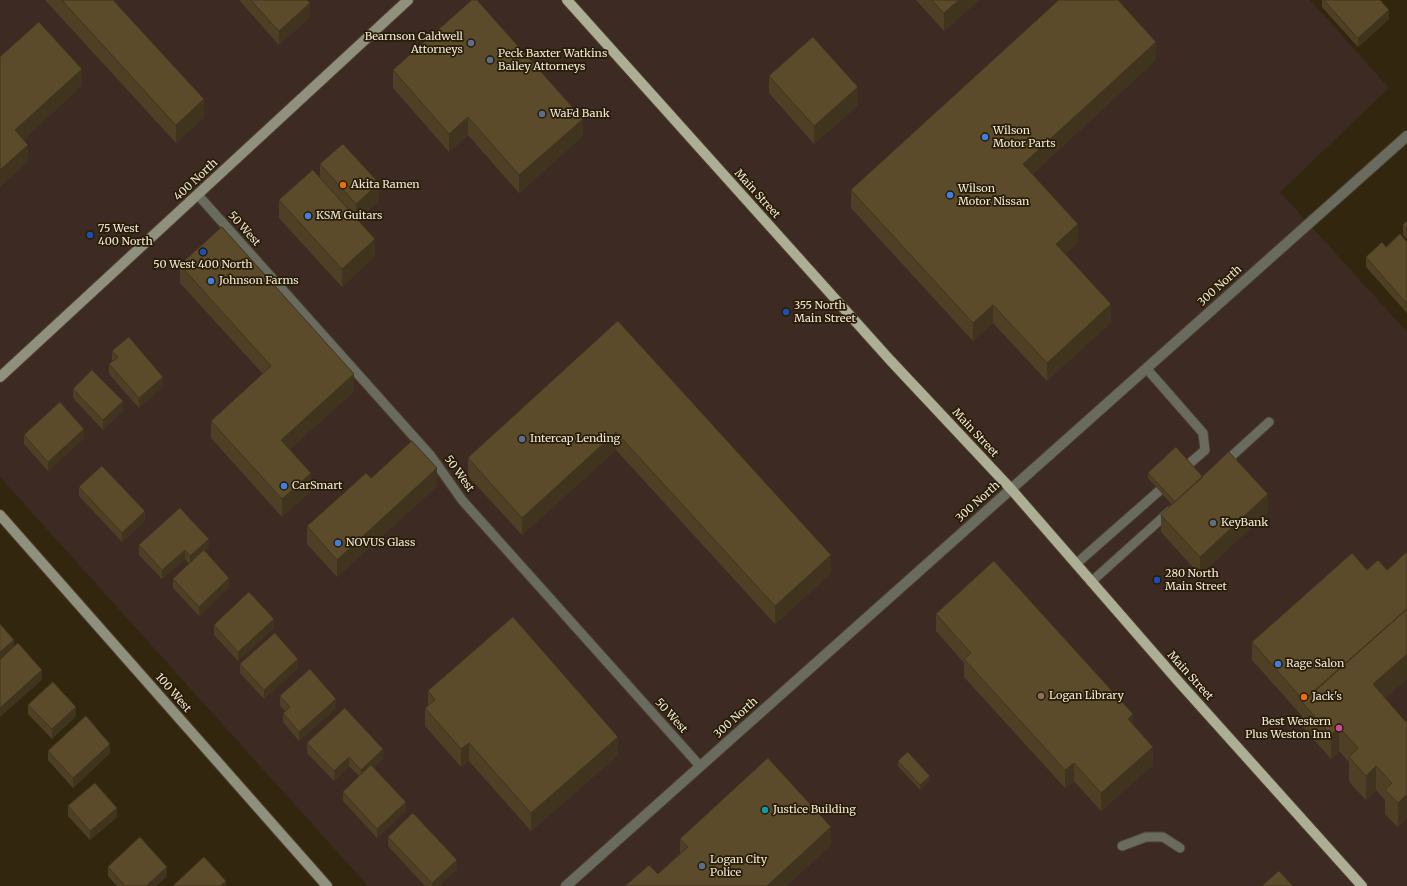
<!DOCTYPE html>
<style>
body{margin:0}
canvas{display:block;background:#32260f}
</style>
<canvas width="1407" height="886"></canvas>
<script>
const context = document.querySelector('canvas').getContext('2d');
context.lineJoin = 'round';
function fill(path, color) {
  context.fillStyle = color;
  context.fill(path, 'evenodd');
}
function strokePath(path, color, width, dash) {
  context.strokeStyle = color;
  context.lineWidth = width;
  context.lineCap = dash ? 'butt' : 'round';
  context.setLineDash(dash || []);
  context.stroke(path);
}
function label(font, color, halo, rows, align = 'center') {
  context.font = font + ' Merriweather,serif';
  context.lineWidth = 3.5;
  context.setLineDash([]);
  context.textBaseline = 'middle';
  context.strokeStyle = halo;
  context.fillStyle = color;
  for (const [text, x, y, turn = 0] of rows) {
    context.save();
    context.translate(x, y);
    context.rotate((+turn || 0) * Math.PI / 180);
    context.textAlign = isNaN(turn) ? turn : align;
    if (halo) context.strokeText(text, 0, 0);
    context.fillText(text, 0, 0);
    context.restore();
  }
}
fill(new Path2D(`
 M 0,0 L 1310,0 L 1389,88 L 1280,192 L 1407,332 L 1407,886 L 368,886 L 0,477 Z`), '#3c2a23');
const lane = new Path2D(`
 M 198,195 L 431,456 L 462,500 L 700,766
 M 1147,369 L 1203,433 L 1205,450 L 1181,471
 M 1223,464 L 1269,422
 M 1076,564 L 1168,483
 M 1091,582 L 1170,511
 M 1122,846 L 1146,837 L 1163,837 L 1180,848`);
const street = new Path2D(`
 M 566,886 L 1407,136`);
const secondary = new Path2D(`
 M 0,377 L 408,0
 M 0,515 L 327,886`);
const primary = new Path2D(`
 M 567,0 L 890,360 L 1011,489 L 1178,681 L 1362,886`);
strokePath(lane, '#4c412b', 11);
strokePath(street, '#4c412b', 12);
strokePath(secondary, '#4c412b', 12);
strokePath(primary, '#4c412b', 12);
strokePath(lane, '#6a6b5f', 9);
strokePath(street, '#6a6b5f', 10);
strokePath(secondary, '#8f907e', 10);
strokePath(primary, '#acae95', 10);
fill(new Path2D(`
 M 45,0 L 113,0 L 204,117 L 176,143 Z
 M 239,0 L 307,0 L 310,17 L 279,45 Z
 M 916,0 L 979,0 L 944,31 Z
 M 1322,0 L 1380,0 L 1389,19 L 1358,47 L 1322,7 Z
 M 1156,60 L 1032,174 L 1078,242 L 1065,254 L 1111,322 L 1047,381 L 993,323 L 973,341 L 851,208 L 851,190 Z
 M 393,70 L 583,136 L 519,193 L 468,135 L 449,152 L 393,88 Z
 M 769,76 L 858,105 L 814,144 L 769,93 Z
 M 320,164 L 379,201 L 358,220 L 375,256 L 342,287 L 279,218 L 279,200 L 320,179 Z
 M 1407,221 L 1407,239 L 1403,235 L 1403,225 Z
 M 1407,242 L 1407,313 L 1366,267 L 1366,257 L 1386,247 Z
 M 180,265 L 354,391 L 290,449 L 311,491 L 282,517 L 211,438 L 211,421 L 263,374 L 180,283 Z
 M 618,321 L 831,573 L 775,624 L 616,450 L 522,535 L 468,476 L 468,458 Z
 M 112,351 L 163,386 L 139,408 L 109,374 L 109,364 L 113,361 L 112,360 Z
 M 73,389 L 123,411 L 103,430 L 73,398 Z
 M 24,435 L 84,438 L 48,471 L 24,444 Z
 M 1148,473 L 1203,477 L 1268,512 L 1200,575 L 1161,532 L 1161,515 L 1172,505 L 1148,478 Z
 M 371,478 L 437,486 L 337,577 L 307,544 L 307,526 Z
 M 79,487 L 145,521 L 122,542 L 79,496 Z
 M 139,545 L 209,548 L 205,551 L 229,587 L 199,616 L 173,588 L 173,579 L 189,564 L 185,559 L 162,579 L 139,555 Z
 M 1407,552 L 1407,679 L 1385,698 L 1405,721 L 1398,827 L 1385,814 L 1385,800 L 1376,790 L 1366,800 L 1349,782 L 1349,762 L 1339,751 L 1331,759 L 1302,726 L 1302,716 L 1252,660 L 1252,642 L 1367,570 L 1387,570 Z
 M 936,614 L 1133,725 L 1153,765 L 1101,811 L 1074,781 L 1065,788 L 964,677 L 964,663 L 936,631 Z
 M 214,625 L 274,628 L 238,661 L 214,635 Z
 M 240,664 L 298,668 L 264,699 L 240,673 Z
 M 428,691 L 618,755 L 531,831 L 469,761 L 461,767 L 425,726 L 425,708 L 428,706 Z
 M 280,696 L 336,708 L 299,741 L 283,722 L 283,713 L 285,711 L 280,706 Z
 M 28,705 L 76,716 L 52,739 L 28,714 Z
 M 307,743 L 383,758 L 374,767 L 406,811 L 377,838 L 343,801 L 343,792 L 359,776 L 349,766 L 334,781 L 307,753 Z
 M 48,751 L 110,753 L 73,788 L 48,760 Z
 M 898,761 L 930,780 L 920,790 L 898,766 Z
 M 68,806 L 117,817 L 90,840 L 68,816 Z
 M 388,837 L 457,869 L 439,886 L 425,886 L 388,846 Z
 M 680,839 L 831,845 L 786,886 L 625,886 L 658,874 L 680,853 Z
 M 108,867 L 167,876 L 156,886 L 117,886 L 108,876 Z`), '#4f4025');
fill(new Path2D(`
 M 959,0 L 979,0 L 944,31 L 944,13 Z
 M 310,3 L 310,17 L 279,45 L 279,31 Z
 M 1389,10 L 1389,19 L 1358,47 L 1358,38 Z
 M 1156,42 L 1156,60 L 1023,182 L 1023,164 Z
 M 82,69 L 82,86 L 15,148 L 15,130 Z
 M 858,87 L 858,105 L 814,144 L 814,126 Z
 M 204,99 L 204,117 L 176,143 L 176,125 Z
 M 468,117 L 468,135 L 449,152 L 449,134 Z
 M 583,119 L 583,136 L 519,193 L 519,175 Z
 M 28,145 L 28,162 L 0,187 L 0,170 Z
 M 379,183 L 379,201 L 356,222 L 356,204 Z
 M 1078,224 L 1078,242 L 1056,262 L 1056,244 Z
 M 375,239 L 375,256 L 342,287 L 342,269 Z
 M 1111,304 L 1111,322 L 1047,381 L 1047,363 Z
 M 993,305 L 993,323 L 973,341 L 973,323 Z
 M 354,374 L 354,391 L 281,457 L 281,440 Z
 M 163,377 L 163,386 L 139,408 L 139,398 Z
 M 123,401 L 123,411 L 103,430 L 103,420 Z
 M 84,429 L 84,438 L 48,471 L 48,462 Z
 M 616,432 L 616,450 L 522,535 L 522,518 Z
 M 437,468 L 437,486 L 337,577 L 337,560 Z
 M 311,473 L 311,491 L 282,517 L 282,499 Z
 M 1268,494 L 1268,512 L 1200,575 L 1200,557 Z
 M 145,511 L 145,521 L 122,542 L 122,533 Z
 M 209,539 L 209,548 L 190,565 L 190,556 Z
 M 185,550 L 185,559 L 162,579 L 162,570 Z
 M 831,555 L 831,573 L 775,624 L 775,606 Z
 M 229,578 L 229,587 L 199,616 L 199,607 Z
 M 274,619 L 274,628 L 238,661 L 238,652 Z
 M 14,640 L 14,649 L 0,661 L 0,652 Z
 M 1407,654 L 1407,679 L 1373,709 L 1373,684 Z
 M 298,659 L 298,668 L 264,699 L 264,690 Z
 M 42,670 L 42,680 L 0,717 L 0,708 Z
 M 336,699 L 336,708 L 299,741 L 299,732 Z
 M 76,707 L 76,716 L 52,739 L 52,729 Z
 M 1133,714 L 1133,732 L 1128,719 Z
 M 1339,727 L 1339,751 L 1331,759 L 1331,735 Z
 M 618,737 L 618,755 L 531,831 L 531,813 Z
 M 469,743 L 469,761 L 461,767 L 461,749 Z
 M 110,744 L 110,753 L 73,788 L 73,778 Z
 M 1153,747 L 1153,765 L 1101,811 L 1101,793 Z
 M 383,749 L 383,758 L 361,779 L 361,770 Z
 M 349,757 L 349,766 L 334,781 L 334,771 Z
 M 1074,763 L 1074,781 L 1065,788 L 1065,770 Z
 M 1376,766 L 1376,790 L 1366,800 L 1366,776 Z
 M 930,776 L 930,780 L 920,790 L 920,785 Z
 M 1407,794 L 1407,818 L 1398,827 L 1398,803 Z
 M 406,802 L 406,811 L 377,838 L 377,829 Z
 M 117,808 L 117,817 L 90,840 L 90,831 Z
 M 831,827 L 831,845 L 786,886 L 767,886 Z
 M 457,860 L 457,869 L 439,886 L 432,886 L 432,883 Z
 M 167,867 L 167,876 L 156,886 L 146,886 Z
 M 226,881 L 226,886 L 220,886 Z`), '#40341e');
const building = new Path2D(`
 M 62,0 L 113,0 L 204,99 L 176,125 Z
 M 251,0 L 307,0 L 310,3 L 279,31 Z
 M 472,0 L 477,0 L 583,119 L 519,175 L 468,117 L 449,134 L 393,70 Z
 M 932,0 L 959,0 L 944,13 Z
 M 1059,0 L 1118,0 L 1156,42 L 1023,164 L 1078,224 L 1056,244 L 1111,304 L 1047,363 L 993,305 L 973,323 L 851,190 Z
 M 1324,0 L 1380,0 L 1389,10 L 1358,38 Z
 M 39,22 L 82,69 L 15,130 L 28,145 L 0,170 L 0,57 Z
 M 813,37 L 858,87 L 814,126 L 769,76 Z
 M 343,144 L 379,183 L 356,204 L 320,164 Z
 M 313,170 L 375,239 L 342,269 L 279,200 Z
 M 1407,221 L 1407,230 L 1403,225 Z
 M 222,227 L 354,374 L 281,440 L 311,473 L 282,499 L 211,421 L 271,366 L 180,265 Z
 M 1400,234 L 1407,242 L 1407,304 L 1366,257 L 1382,242 L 1386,247 Z
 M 618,321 L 831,555 L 775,606 L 616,432 L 522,518 L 468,458 Z
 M 129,337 L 163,377 L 139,398 L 109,364 L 118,357 L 112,351 Z
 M 92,370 L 123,401 L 103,420 L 73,389 Z
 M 60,402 L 84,429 L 48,462 L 24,435 Z
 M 412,441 L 437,468 L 337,560 L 307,526 L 366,473 L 371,478 Z
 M 1176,447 L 1203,477 L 1175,502 L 1148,473 Z
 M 1229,452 L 1268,494 L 1200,557 L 1161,515 Z
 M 102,466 L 145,511 L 122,533 L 79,487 Z
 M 180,508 L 209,539 L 190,556 L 185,550 L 162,570 L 139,545 Z
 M 204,550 L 229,578 L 199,607 L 173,579 Z
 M 1407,552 L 1407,609 L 1304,701 L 1252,642 L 1352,553 L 1367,570 L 1378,560 L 1387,570 Z
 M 994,561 L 1133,714 L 1128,719 L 1153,747 L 1101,793 L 1074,763 L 1065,770 L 964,659 L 971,653 L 936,614 Z
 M 249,592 L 274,619 L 238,652 L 214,625 Z
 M 1407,609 L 1407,654 L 1373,684 L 1405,721 L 1407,720 L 1407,794 L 1398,803 L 1385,790 L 1392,783 L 1376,766 L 1366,776 L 1349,757 L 1358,748 L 1339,727 L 1331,735 L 1302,702 Z
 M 513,617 L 618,737 L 531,813 L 469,743 L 461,749 L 425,708 L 435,700 L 428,691 Z
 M 0,624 L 14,640 L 0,652 Z
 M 275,633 L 298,659 L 264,690 L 240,664 Z
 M 18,643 L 42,670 L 0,708 L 0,660 Z
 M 310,669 L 336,699 L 299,732 L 283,713 L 290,707 L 280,696 Z
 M 53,682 L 76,707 L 52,729 L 28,705 Z
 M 345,708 L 383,749 L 361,770 L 349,757 L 334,771 L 307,743 Z
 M 86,716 L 110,744 L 73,778 L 48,751 Z
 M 908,752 L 930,776 L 920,785 L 898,761 Z
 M 768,758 L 831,827 L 767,886 L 625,886 L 649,865 L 658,874 L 688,847 L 680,839 Z
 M 371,765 L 406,802 L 377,829 L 343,792 Z
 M 95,783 L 117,808 L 90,831 L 68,806 Z
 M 413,813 L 457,860 L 432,883 L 388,837 Z
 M 140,837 L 167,867 L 146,886 L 125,886 L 108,867 Z
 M 204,857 L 226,881 L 220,886 L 173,886 Z
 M 1279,871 L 1293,886 L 1262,886 Z`);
fill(building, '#5c4b2b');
strokePath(building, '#40341e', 1);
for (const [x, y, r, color] of [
 [471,43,4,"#5c6f8a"],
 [490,60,4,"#5c6f8a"],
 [542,114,4,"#5c6f8a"],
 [985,137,4,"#3f7fe0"],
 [343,185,4,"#e8710a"],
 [950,195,4,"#3f7fe0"],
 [308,216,4,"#3f7fe0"],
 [90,235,4,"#1a4fb4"],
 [203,252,4,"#1a4fb4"],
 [211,281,4,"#3f7fe0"],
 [786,312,4,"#1a4fb4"],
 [522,439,4,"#5c6f8a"],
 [284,486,4,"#3f7fe0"],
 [1213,523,4,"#5c6f8a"],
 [338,543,4,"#3f7fe0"],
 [1157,580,4,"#1a4fb4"],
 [1278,664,4,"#3f7fe0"],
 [1041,696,4,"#8d6e63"],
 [1304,697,4,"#e8710a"],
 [1339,728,4,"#d1479c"],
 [765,810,4,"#0f9aa8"],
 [702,866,4,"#5c6f8a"]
]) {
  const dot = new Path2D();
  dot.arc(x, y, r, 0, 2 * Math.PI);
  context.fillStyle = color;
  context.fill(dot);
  strokePath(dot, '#281c05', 1.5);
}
label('11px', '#efe8da', '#281c05', [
 ["Bearnson Caldwell",463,37,"right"],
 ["Attorneys",463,50,"right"],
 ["Peck Baxter Watkins",498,54],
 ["Bailey Attorneys",498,67],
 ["WaFd Bank",550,114],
 ["Wilson",993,131],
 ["Motor Parts",993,144],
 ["Akita Ramen",351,185],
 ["Wilson",958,189],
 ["Motor Nissan",958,202],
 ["KSM Guitars",316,216],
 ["75 West",98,229],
 ["400 North",98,242],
 ["50 West 400 North",203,265,"center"],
 ["Johnson Farms",219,281],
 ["355 North",794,306],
 ["Main Street",794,319],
 ["Intercap Lending",530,439],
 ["CarSmart",292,486],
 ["KeyBank",1221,523],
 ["NOVUS Glass",346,543],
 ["280 North",1165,574],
 ["Main Street",1165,587],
 ["Rage Salon",1286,664],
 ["Logan Library",1049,696],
 ["Jack's",1312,697],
 ["Best Western",1331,722,"right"],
 ["Plus Weston Inn",1331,735,"right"],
 ["Justice Building",773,810],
 ["Logan City",710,860],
 ["Police",710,873]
], 'left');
label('11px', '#efe8da', '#281c05', [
 ["400 North",196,180,-43],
 ["Main Street",757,194,48],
 ["50 West",244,229,48],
 ["300 North",1220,286,-42],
 ["Main Street",975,433,47],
 ["50 West",459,474,54],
 ["300 North",978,502,-42],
 ["Main Street",1190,676,48],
 ["100 West",173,693,49],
 ["50 West",671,716,48],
 ["300 North",736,718,-42]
]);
</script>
